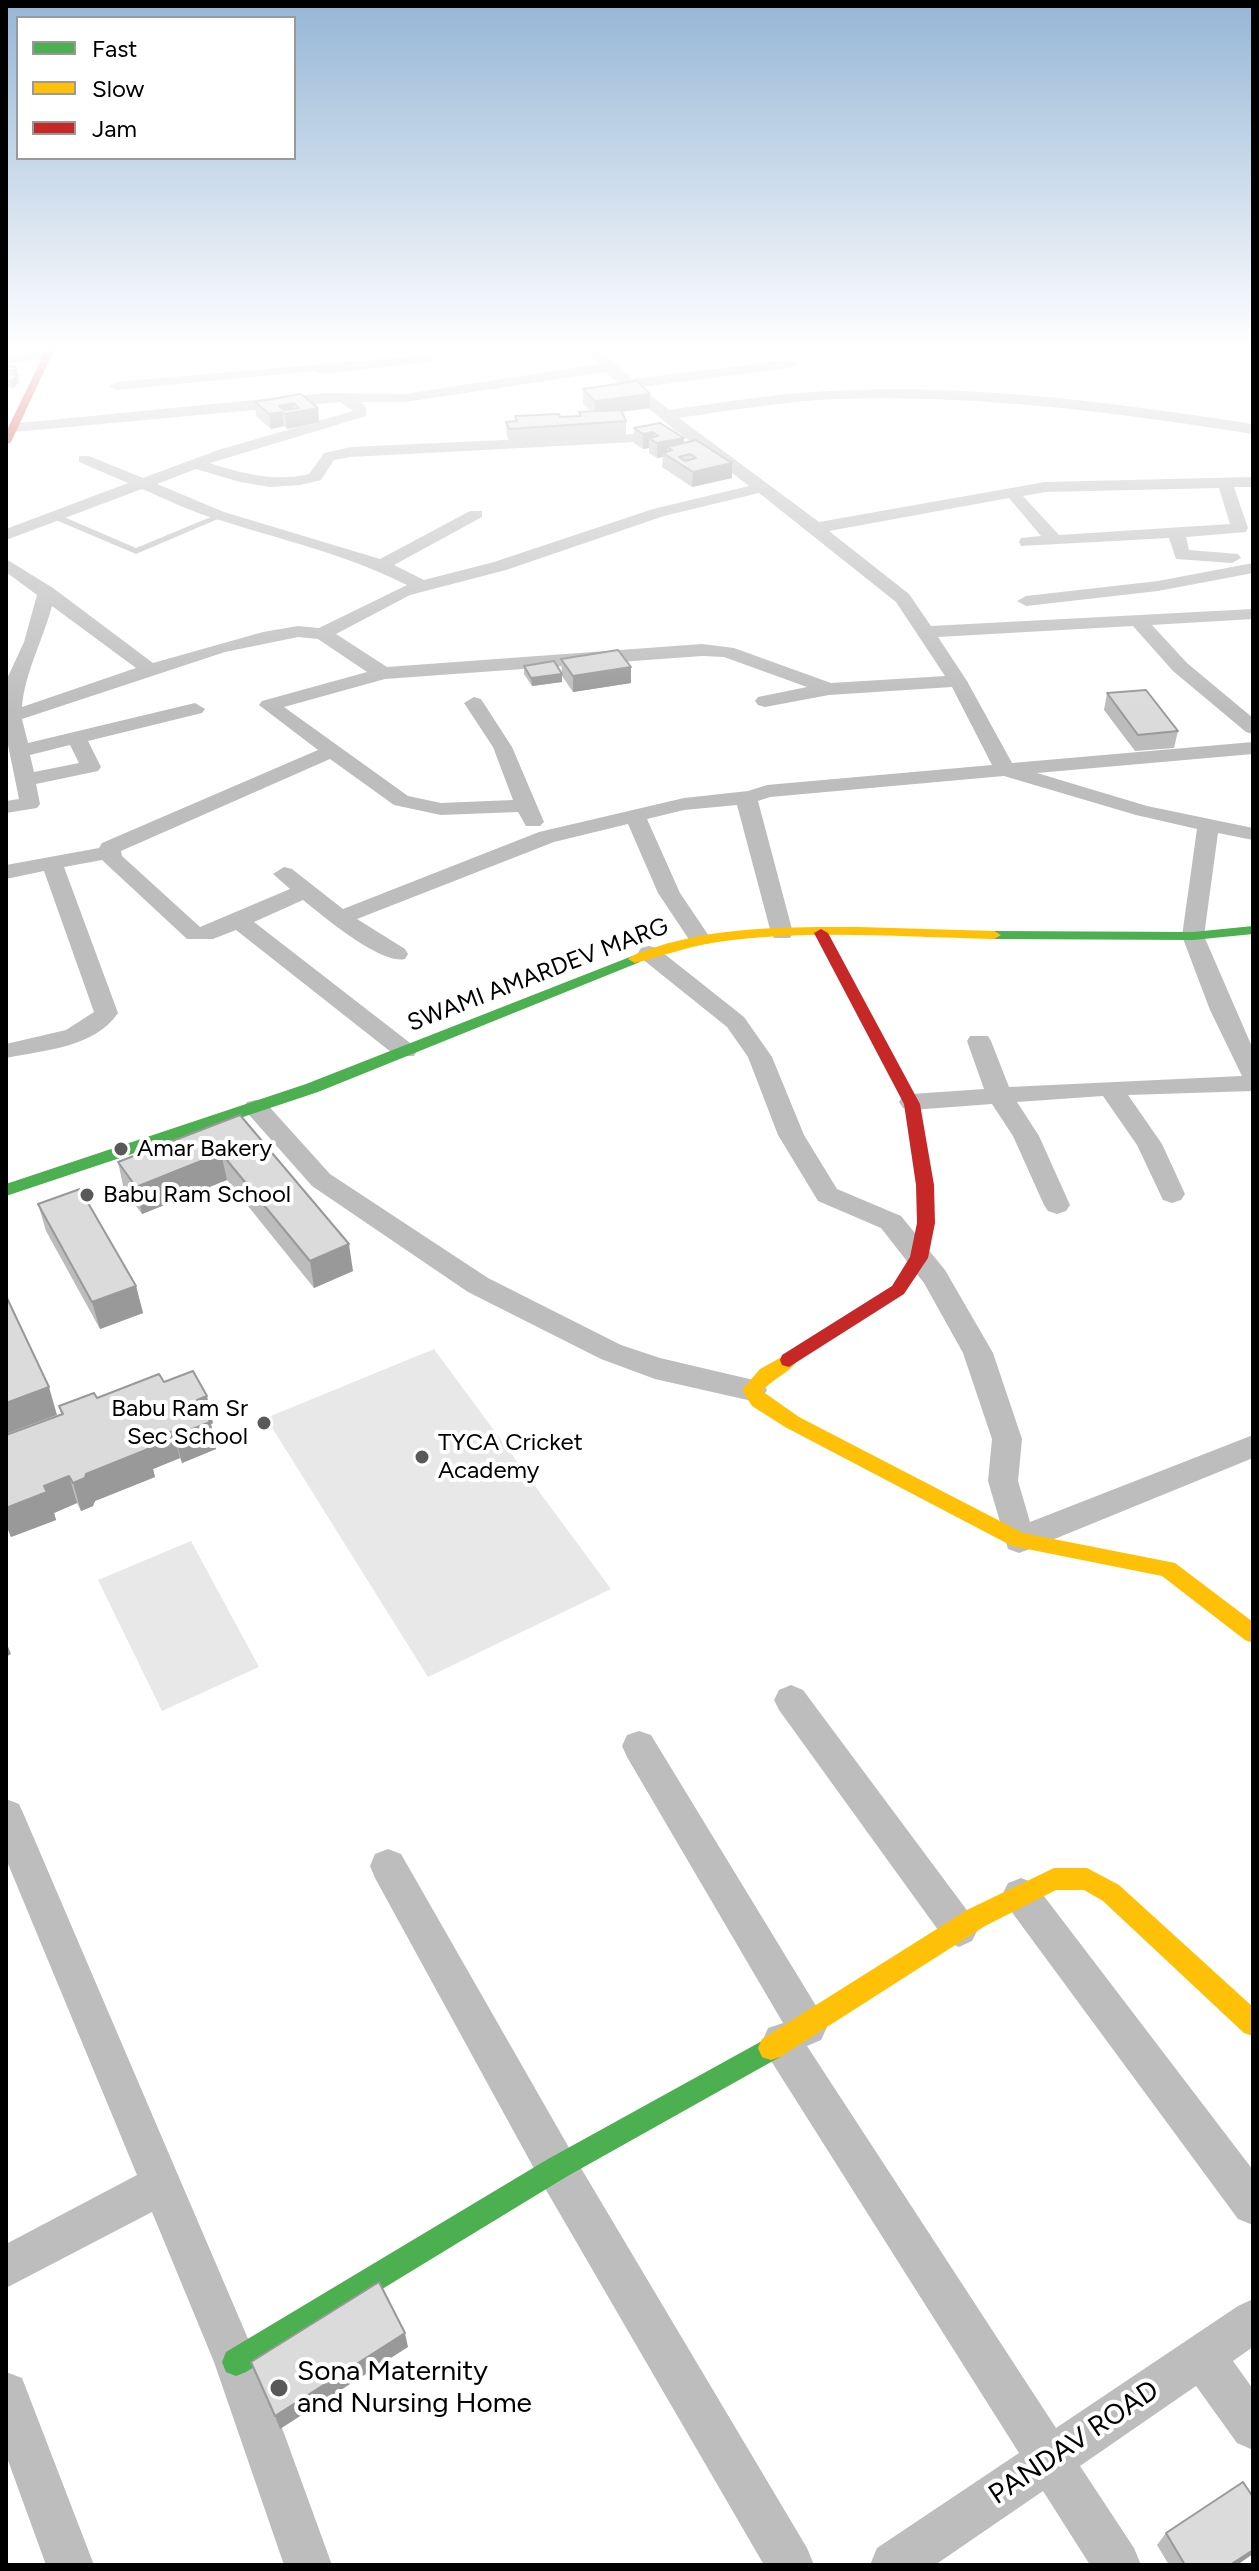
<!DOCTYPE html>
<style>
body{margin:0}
#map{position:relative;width:1259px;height:2571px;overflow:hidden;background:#fff;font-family:Figtree,sans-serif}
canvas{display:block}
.frame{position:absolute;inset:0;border:8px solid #000;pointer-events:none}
.legend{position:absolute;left:16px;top:16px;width:280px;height:144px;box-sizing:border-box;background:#fff;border:2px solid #999;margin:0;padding:10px 14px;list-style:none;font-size:24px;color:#000}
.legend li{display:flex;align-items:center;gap:16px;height:40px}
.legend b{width:40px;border:2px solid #999}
</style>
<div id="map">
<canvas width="1259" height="2571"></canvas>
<div class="frame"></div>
<ul class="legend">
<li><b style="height:10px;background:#4caf50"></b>Fast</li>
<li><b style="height:10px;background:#ffc107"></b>Slow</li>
<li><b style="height:10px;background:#c62828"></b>Jam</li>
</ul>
</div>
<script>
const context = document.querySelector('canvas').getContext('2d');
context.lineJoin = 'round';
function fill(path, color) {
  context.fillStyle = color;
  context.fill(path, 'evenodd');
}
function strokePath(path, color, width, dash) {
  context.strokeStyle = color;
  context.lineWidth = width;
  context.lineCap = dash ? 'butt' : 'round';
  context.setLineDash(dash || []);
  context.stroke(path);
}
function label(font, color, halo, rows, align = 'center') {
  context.font = font + ' Figtree,sans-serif';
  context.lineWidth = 8;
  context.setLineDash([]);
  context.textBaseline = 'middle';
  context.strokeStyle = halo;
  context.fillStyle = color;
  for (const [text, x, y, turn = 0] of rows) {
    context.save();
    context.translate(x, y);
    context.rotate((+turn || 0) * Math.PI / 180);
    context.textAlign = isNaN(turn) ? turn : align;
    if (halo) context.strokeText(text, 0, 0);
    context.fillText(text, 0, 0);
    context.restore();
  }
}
fill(new Path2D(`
 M 434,1349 L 611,1589 L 428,1677 L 266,1418 Z
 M 191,1541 L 259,1667 L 162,1711 L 98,1580 Z`), '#e8e8e8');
fill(new Path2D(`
 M 51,514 L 57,514 L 136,548 L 218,514 L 225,516 L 136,554 L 51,518 Z`), '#bdbdbd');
fill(new Path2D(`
 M 48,350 L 53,351 L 53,357 L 6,364 L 6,356 Z
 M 587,350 L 601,350 L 632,379 L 789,360 L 796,364 L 789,368 L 641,387 L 669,410 C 718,403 766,395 815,392 C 962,382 1108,402 1253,424 L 1253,434 C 1115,412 976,394 835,399 C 783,402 731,410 679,418 L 819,522 L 1045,482 L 1253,477 L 1253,487 L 1234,487 L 1248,528 L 1246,532 L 1186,537 L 1189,550 L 1238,554 L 1241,558 L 1232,563 L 1176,559 L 1169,538 L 1021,546 L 1019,542 L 1021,538 L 1041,536 L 1009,498 L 829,531 L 909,594 L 931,626 L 1253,609 L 1253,619 L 1152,625 L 1187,663 L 1253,718 L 1253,734 L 1246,732 L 1173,671 L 1133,626 L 938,637 L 967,681 L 1012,763 L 1253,742 L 1253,754 L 1037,773 L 1147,806 L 1253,828 L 1253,840 L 1218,833 L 1204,936 L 1253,1049 L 1253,1091 L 1128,1095 L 1162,1144 L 1185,1194 L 1181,1200 L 1172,1203 L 1163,1200 L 1137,1145 L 1103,1096 L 1017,1102 L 1039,1136 L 1070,1205 L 1066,1211 L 1057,1214 L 1048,1211 L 1044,1205 L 1013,1136 L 992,1104 L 912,1110 L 903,1108 L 899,1102 L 903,1096 L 912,1094 L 984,1089 L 967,1041 L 970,1036 L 988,1036 L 991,1041 L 1009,1087 L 1242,1076 L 1210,1010 L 1182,936 L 1197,829 L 1136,815 L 1004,776 L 770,797 L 758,801 L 793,933 L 790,938 L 774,938 L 771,933 L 737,805 L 684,810 L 647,819 L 680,893 L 711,939 L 708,944 L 692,944 L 658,893 L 628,824 L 554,842 L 357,919 L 405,949 L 408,954 L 405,959 C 381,965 323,916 303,900 L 254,922 L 414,1046 L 417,1051 L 414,1056 L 396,1056 L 236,930 L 213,939 L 187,939 L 102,860 L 64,867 L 118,1013 C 94,1048 44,1050 6,1058 L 6,1044 L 66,1030 L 94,1012 L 44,871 L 6,879 L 6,865 L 99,848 L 102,843 L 318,750 L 259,705 L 262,701 L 367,672 L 318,639 L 298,637 L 225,652 L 22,719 L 28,743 L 195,703 L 205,709 L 202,713 L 88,741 L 101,767 L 98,771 L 36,784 L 40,804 L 37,808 L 6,813 L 6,801 L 19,799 L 6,735 L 6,681 L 24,642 L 37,595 L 6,572 L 6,559 L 53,588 L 153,663 L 263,632 L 298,626 L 319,628 L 407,585 C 346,554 281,540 216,519 C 191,512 166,499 142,489 L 6,540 L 6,529 L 128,483 L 79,462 L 79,456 L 89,456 L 143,478 L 218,450 L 353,411 L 341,402 L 14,432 L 9,430 L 9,424 L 326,393 L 405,394 L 598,364 ZM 605,372 L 677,432 L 351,447 L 324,453 L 309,474 C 276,482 242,474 210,463 L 366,416 L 366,407 L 361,402 L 405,402 ZM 678,432 L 749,486 L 653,509 L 494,562 L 424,580 L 394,565 L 482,517 L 482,511 L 470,511 L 380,559 L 224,512 L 157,484 L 196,469 L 240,482 L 270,487 L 300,485 L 321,480 L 334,460 L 351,457 L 672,440 L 677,438 ZM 1219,488 L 1230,524 L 1059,535 L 1023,496 L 1045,492 ZM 759,493 L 896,602 L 945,676 L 831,683 L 734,648 L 702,644 L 387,667 L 336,634 L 410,595 L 506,570 L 664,516 ZM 52,606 L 136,668 L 22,707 C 25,672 43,640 52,606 ZM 702,656 L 724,657 L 807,687 L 758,697 L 755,701 L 758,705 L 765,707 L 829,695 L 952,687 L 992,765 L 767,785 L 748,791 L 684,798 L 539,832 L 343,909 L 292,869 L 284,867 L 273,874 L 290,889 L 200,927 L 122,856 L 121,851 L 330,759 L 394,805 L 441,815 L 518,812 L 526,826 L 540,826 L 544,822 L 512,747 L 481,699 L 474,697 L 464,703 L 493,747 L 513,800 L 441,803 L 408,796 L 284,707 L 385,679 ZM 70,745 L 79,763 L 34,772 L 30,755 Z
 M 426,355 L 433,359 L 431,362 L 322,374 L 315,371 L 116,390 L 109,386 L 116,382 Z
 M 1253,563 L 1253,573 L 1158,591 L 1026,606 L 1017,601 L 1026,596 L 1158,581 Z
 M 649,946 L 657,948 L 744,1017 L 772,1057 L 804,1135 L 837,1189 L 901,1216 L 945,1270 L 993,1353 L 1022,1439 L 1018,1481 L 1030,1522 L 1253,1435 L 1253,1458 L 1030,1549 L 1019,1553 L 1008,1549 L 988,1481 L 992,1439 L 963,1353 L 924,1283 L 881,1228 L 818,1201 L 778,1135 L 748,1057 L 727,1027 L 641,958 L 638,953 L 641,948 Z
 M 256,1100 L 265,1102 L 330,1174 L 488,1278 L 621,1345 L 660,1358 L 762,1382 L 767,1390 L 762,1398 L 752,1401 L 655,1379 L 601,1359 L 468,1292 L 312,1186 L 243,1108 L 247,1102 Z
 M 791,1685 L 803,1690 L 972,1917 L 978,1929 L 972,1941 L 959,1947 L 946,1941 L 779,1710 L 774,1700 L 779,1690 Z
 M 639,1731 L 651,1735 L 821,2014 L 827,2027 L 821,2040 L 807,2046 L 1056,2428 L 1238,2306 L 1253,2299 L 1253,2347 L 1233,2361 L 1253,2389 L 1253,2450 L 1237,2443 L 1196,2386 L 1080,2466 L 1134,2548 L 1141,2565 L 1090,2565 L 1043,2491 L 935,2565 L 870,2565 L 877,2548 L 1019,2453 L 768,2056 L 762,2042 L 768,2028 L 783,2023 L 627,1757 L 622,1746 L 627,1735 Z
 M 6,1799 L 19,1804 L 24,1815 L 258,2362 L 332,2565 L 284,2565 L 214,2362 L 152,2212 L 6,2288 L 6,2244 L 137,2175 L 6,1859 Z
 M 388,1849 L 401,1854 L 572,2153 L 807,2548 L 814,2565 L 764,2565 L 542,2183 L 375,1878 L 370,1866 L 375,1854 Z
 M 1021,1878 L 1034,1883 L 1253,2170 L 1253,2225 L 1238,2219 L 1008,1907 L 1002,1895 L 1008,1883 Z
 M 6,2372 L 22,2378 L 94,2565 L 46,2565 L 6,2455 Z`), '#bdbdbd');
fill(new Path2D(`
 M 1253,926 L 1253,934 L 1193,940 L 994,939 L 987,935 L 994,931 L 1193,932 Z
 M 635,955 L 640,956 L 640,962 L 318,1092 L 6,1196 L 6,1184 L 306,1084 Z
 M 771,2036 L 780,2039 L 784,2048 L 780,2057 L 566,2177 L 246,2372 L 236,2376 L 226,2372 L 222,2362 L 226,2352 L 548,2159 Z`), '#4caf50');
fill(new Path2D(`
 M 859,927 L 994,931 L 1001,935 L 994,939 C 903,937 809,929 718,942 C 689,946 663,956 635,963 L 628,959 C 635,953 646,951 656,947 C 721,926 791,927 859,927 Z
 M 789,1353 L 796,1355 L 798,1360 C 790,1372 773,1379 762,1391 L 799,1417 L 1023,1533 L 1175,1563 L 1253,1622 L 1253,1643 L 1245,1640 L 1162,1576 L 1012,1546 L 785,1427 L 752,1406 L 742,1390 L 760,1369 Z
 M 1054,1868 L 1087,1868 L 1119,1885 L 1253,2007 L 1253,2036 L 1244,2033 L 1103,1901 L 1084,1890 L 1056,1890 L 985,1926 L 780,2057 L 771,2060 L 762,2057 L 758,2048 L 762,2039 L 967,1910 Z`), '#ffc107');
fill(new Path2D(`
 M 46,350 L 54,350 L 11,442 L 6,445 L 6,432 Z
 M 821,929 L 828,933 L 920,1104 L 934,1185 L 935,1223 L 928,1258 L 904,1294 L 789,1367 L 782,1365 L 780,1360 L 782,1355 L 892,1286 L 910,1257 L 917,1223 L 916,1185 L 904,1104 L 814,933 Z`), '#c62828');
fill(new Path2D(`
 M 6,366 L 16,367 L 19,382 L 13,388 L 6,387 Z
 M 583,389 L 650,408 L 621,412 L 626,421 L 626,436 L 510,444 L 507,436 L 506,422 L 516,421 L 515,416 L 560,417 L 579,416 L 579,412 L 591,412 L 583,404 Z
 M 301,394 L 318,408 L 319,422 L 287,429 L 284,426 L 271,429 L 256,416 L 255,402 Z
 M 660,423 L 684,443 L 732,478 L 692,487 L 662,467 L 663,457 L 657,458 L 649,453 L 649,448 L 643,449 L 634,443 L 634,428 Z
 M 561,659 L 631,683 L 573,692 L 562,676 L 562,682 L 532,686 L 524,674 L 524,666 L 562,673 Z
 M 1107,693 L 1178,731 L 1174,748 L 1135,751 L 1104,710 Z
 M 240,1115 L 353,1271 L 314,1288 L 227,1180 L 142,1214 L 124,1190 L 118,1162 Z
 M 38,1204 L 136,1286 L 143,1313 L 100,1329 L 46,1231 Z
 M 164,1382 L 213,1423 L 211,1424 L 216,1449 L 182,1463 L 180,1458 L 153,1469 L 155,1477 L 95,1501 L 93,1506 L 81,1511 L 77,1503 L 54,1513 L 56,1520 L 11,1537 L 6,1526 L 6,1435 L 61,1414 L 59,1406 Z
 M 1166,2533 L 1237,2565 L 1169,2565 L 1157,2545 Z`), '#bcbcbc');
fill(new Path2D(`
 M 16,367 L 19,382 L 13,388 L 12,381 L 16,377 L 14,371 Z
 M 650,394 L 650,408 L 595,415 L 595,401 Z
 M 294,403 L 295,413 L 318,408 L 319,422 L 287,429 L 285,414 L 282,412 L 284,426 L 271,429 L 269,414 L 279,406 Z
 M 653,432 L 653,440 L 649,438 L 649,448 L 643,449 L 643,434 Z
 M 684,438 L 684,452 L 672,450 L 667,447 L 667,455 L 663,453 L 663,457 L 657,458 L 657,443 Z
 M 732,463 L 732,478 L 692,487 L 693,472 Z
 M 631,667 L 631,683 L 573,692 L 573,676 Z
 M 562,674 L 562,682 L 532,686 L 531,678 Z
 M 221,1153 L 227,1180 L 142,1214 L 136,1187 Z
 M 349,1244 L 353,1271 L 314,1288 L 310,1261 Z
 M 136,1286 L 143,1313 L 100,1329 L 92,1302 Z
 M 49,1387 L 57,1415 L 6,1434 L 6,1403 Z
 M 207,1396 L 213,1423 L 211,1424 L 216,1449 L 182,1463 L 175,1436 L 197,1400 Z
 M 173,1431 L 180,1458 L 153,1469 L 155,1477 L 95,1501 L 93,1506 L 81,1511 L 73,1483 L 86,1474 L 144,1442 Z
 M 69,1476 L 77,1503 L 54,1513 L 56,1520 L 11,1537 L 6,1523 L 6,1508 L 44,1486 Z
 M 6,1642 L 11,1654 L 6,1657 Z
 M 405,2333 L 408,2347 L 280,2429 L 275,2416 Z
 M 1253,2550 L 1253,2554 L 1237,2565 L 1230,2565 Z`), '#999');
const building = new Path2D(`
 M 6,366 L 16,367 L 14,371 L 6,370 Z
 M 6,374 L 18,375 L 12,381 L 6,380 Z
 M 637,381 L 650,394 L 595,401 L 583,389 Z
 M 301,394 L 318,408 L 285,414 L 282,412 L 269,414 L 255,402 ZM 294,403 L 299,408 L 284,410 L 279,406 Z
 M 621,410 L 626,421 L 509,429 L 506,422 L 517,421 L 515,416 L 559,414 L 560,417 L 581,416 L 579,412 Z
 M 660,423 L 684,438 L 657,443 L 649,438 L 658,436 L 653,432 L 643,434 L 634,428 Z
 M 696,440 L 732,463 L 693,472 L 663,453 L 672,450 L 667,447 ZM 690,454 L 696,458 L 685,461 L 679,457 Z
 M 618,650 L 631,667 L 573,676 L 561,659 Z
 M 554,661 L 562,674 L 531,678 L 524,666 Z
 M 1146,690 L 1178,731 L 1138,735 L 1107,693 Z
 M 240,1115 L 349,1244 L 310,1261 L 221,1153 L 136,1187 L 118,1162 Z
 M 80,1189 L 136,1286 L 92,1302 L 38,1204 Z
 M 6,1296 L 49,1387 L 6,1403 Z
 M 193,1371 L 207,1396 L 197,1400 L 210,1422 L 175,1436 L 173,1431 L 144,1442 L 148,1449 L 86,1474 L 85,1478 L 73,1483 L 69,1476 L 44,1486 L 47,1492 L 6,1508 L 6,1435 L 63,1414 L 59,1406 L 94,1393 L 97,1398 L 159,1374 L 164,1382 Z
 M 379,2282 L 405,2333 L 275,2416 L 251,2362 Z
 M 1243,2482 L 1253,2497 L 1253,2550 L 1230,2565 L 1185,2565 L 1166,2533 Z`);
fill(building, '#dbdbdb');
strokePath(building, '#999', 2);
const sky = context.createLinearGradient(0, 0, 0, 710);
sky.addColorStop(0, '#95b6d6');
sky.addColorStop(0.49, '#fff');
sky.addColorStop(1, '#ffffff00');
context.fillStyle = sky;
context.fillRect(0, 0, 1259, 710);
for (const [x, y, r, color] of [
 [121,1149,8,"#595959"],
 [87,1195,8,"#595959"],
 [264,1423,8,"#595959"],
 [422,1457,8,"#595959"],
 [279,2388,10,"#595959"]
]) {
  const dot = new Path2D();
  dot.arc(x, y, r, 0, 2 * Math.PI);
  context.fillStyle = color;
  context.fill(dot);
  strokePath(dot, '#fff', 3);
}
label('24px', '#000', '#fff', [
 ["SWAMI AMARDEV MARG",538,975,-21]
]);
label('24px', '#000', '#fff', [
 ["Amar Bakery",137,1149],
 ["Babu Ram School",103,1195],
 ["Babu Ram Sr",248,1409,"right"],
 ["Sec School",248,1437,"right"],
 ["TYCA Cricket",438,1443],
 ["Academy",438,1471]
], 'left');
label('28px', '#000', '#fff', [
 ["Sona Maternity",297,2372],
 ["and Nursing Home",297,2404]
], 'left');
label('28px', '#000', '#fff', [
 ["PANDAV ROAD",1074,2443,-34]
]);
</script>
